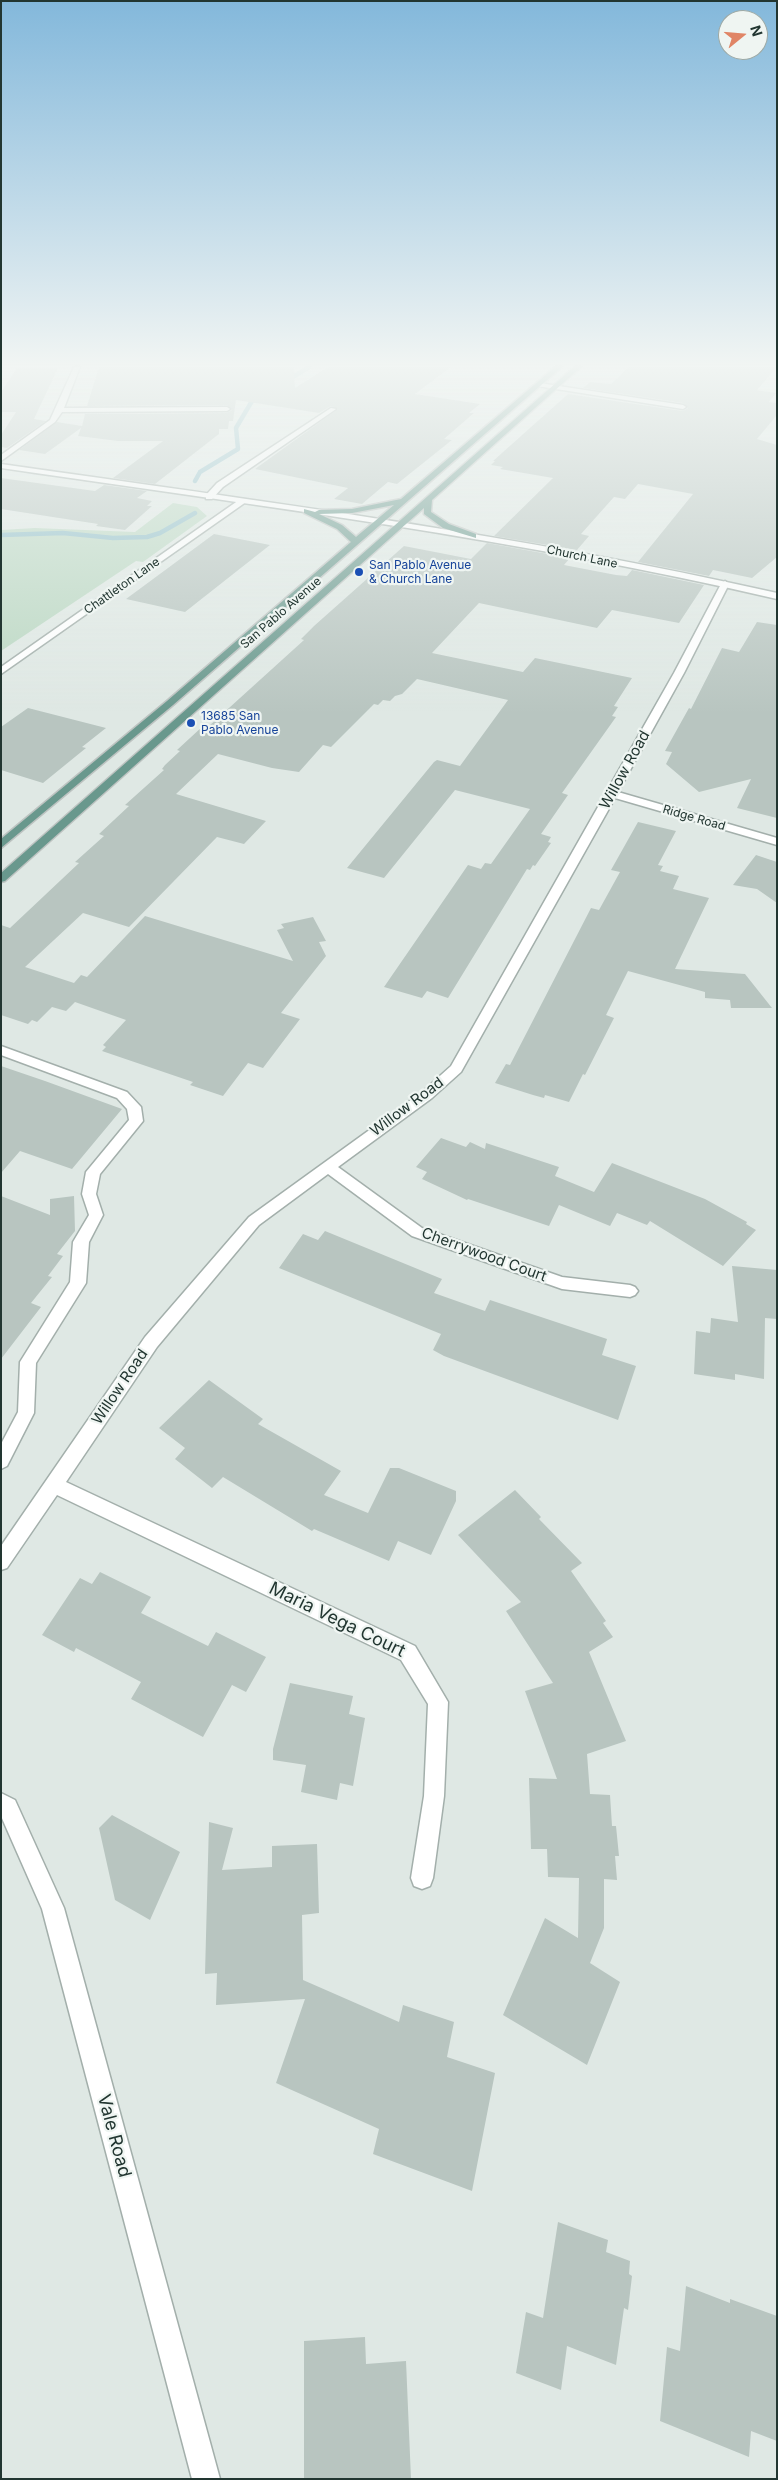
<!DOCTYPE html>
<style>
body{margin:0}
#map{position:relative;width:778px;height:2480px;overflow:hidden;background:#dfe8e4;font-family:Inter,sans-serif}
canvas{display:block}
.frame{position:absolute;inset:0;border:2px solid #223631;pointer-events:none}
.north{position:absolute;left:718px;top:10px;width:50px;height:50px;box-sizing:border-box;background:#eff5f2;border:1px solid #9da9a5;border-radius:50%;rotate:73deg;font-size:14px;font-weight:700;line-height:20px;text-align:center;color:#223631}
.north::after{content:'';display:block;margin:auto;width:18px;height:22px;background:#e08566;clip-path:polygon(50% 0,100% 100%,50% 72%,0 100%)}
</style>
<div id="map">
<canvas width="778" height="2480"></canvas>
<div class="frame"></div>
<div class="north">N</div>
</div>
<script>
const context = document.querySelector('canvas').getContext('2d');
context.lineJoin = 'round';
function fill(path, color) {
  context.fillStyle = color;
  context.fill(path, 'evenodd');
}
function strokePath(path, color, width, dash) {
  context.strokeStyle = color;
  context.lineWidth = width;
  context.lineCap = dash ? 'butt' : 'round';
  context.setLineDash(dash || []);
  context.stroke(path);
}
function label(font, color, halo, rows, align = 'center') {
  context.font = font + ' Inter,sans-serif';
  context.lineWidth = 4.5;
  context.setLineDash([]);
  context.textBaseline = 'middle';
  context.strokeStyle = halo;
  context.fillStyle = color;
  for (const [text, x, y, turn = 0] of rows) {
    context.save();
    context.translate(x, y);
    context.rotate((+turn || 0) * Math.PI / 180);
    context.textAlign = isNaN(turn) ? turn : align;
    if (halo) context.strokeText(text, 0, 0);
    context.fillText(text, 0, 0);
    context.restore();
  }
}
fill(new Path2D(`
 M 173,503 L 197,507 L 207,516 L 143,562 L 136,561 L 1,651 L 1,530 L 35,528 L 135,532 Z`), '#bad7c2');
strokePath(new Path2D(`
 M 285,382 L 309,367
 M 195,481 L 200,472 L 238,449 L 236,428 L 252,401 L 261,396
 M 1,535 L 63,533 L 113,538 L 147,537 L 160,533 L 195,513`), '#8dbdc7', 4.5);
fill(new Path2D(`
 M 99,367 L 294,367 L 295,388 L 328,367 L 451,367 L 415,394 L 480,404 L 469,413 L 474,413 L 444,439 L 452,440 L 397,484 L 388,482 L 362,504 L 334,499 L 348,488 L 255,469 L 338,409 L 331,406 L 319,413 L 236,400 L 233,421 L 229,421 L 228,429 L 219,429 L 219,434 L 155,484 L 113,478 L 163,441 L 118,441 L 78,436 L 81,428 L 45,454 L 19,450 L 57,422 L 82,426 L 85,414 L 227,413 L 232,410 L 227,405 L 87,406 Z
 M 629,367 L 777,367 L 757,390 L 776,393 L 769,402 L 777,403 L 777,415 L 757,439 L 777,445 L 777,557 L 752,578 L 713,570 L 709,576 L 638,562 L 693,494 L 638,484 L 625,499 L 614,497 L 581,534 L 589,536 L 577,550 L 494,536 L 553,478 L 500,469 L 503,467 L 491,465 L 495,461 L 493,461 L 568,394 L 683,411 L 688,408 L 683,403 L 583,388 L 590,382 L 611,384 Z
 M 17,368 L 58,368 L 34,419 L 46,421 L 7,448 L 1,447 L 1,435 L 16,412 L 1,412 L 1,392 Z
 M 1,478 L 95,491 L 104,485 L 147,491 L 137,498 L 152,501 L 147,506 L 152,506 L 125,530 L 96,526 L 98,524 L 1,509 Z
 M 214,534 L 270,545 L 185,612 L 126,599 Z
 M 487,543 L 570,558 L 564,565 L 616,575 L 627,576 L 632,570 L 704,585 L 679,623 L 612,610 L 597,628 L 479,603 L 432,653 L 523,672 L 535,658 L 632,678 L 614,706 L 618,707 L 612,716 L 616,717 L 562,793 L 568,795 L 541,834 L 551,837 L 548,842 L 551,843 L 535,866 L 533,865 L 530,870 L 527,869 L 448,998 L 427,991 L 422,998 L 384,987 L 468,865 L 481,869 L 485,863 L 491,864 L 530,809 L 455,790 L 384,878 L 347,868 L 434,762 L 437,760 L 460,766 L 508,700 L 417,679 L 402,694 L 395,696 L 390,701 L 383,700 L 378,705 L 374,704 L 331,747 L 323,745 L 299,772 L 272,768 L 218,754 L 176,794 L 266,821 L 244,844 L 217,837 L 129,927 L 83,913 L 25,967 L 74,983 L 81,975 L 87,977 L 145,916 L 293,961 L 277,930 L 284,928 L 281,924 L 313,917 L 326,941 L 319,942 L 326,956 L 281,1013 L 300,1019 L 263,1068 L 248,1063 L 223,1096 L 190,1085 L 193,1082 L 102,1051 L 106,1047 L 103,1045 L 126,1020 L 75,1002 L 66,1011 L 52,1007 L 37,1022 L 32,1020 L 28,1024 L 1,1015 L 1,925 L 10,928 L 79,863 L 75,862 L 104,836 L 99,834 L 129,806 L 125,805 L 164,770 L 162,769 L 165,765 L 180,751 L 177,750 L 203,726 L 208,727 L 304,640 L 301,639 L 314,626 L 404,546 L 471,559 Z
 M 757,622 L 777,625 L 777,818 L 737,808 L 751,779 L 699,792 L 666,764 L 672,752 L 665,751 L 689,708 L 691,709 L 722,648 L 739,652 Z
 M 28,708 L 106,728 L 82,747 L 86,748 L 43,783 L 1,770 L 1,727 Z
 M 638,822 L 676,831 L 658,865 L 663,866 L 660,871 L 679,876 L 673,889 L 709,898 L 675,969 L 745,974 L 772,1008 L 731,1008 L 730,1000 L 705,998 L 705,992 L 628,971 L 606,1015 L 614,1018 L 585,1075 L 583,1074 L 569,1102 L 545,1095 L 544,1098 L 533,1095 L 495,1083 L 506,1064 L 510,1065 L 591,908 L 599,910 L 620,872 L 611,870 Z
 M 756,855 L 777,862 L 777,903 L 757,889 L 733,885 Z
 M 1,1066 L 45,1081 L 122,1109 L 72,1169 L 20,1151 L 1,1173 Z
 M 441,1138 L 466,1147 L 470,1142 L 485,1149 L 486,1143 L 559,1167 L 555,1176 L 594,1192 L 612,1163 L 705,1199 L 747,1222 L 746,1224 L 756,1230 L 723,1266 L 650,1221 L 647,1225 L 617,1213 L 610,1226 L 559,1205 L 549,1226 L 468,1199 L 467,1200 L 422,1179 L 427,1172 L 416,1167 Z
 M 1,1196 L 50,1215 L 50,1199 L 74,1196 L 75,1231 L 57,1254 L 63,1256 L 48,1276 L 52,1277 L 31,1303 L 41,1307 L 1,1359 Z
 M 325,1231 L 442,1279 L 434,1293 L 485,1311 L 490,1300 L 607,1339 L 602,1355 L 636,1366 L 618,1420 L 444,1356 L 433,1350 L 441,1334 L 279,1268 L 303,1234 L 318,1240 Z
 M 732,1266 L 777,1270 L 777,1319 L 765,1318 L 764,1379 L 735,1374 L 735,1380 L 694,1374 L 696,1331 L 710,1333 L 711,1318 L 738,1322 Z
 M 209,1380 L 263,1419 L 258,1424 L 341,1471 L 324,1495 L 368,1513 L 390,1468 L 399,1468 L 456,1491 L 456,1501 L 431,1555 L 398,1541 L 389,1561 L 314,1529 L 312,1531 L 223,1477 L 212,1488 L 175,1459 L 185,1448 L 159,1428 Z
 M 515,1490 L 541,1517 L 539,1519 L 582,1563 L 571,1571 L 606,1621 L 603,1623 L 613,1637 L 589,1652 L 626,1741 L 587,1754 L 590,1794 L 610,1795 L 612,1826 L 616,1826 L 619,1856 L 615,1856 L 617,1880 L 604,1879 L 604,1928 L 590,1963 L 620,1982 L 587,2065 L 503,2015 L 545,1918 L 578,1938 L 579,1878 L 548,1877 L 547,1849 L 531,1849 L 529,1778 L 557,1779 L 525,1691 L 553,1683 L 506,1611 L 521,1602 L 458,1535 Z
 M 100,1572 L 151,1597 L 141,1613 L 208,1646 L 216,1632 L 266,1657 L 246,1692 L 232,1685 L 203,1737 L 131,1699 L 141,1682 L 76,1648 L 74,1652 L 42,1635 L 80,1578 L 92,1584 Z
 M 290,1683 L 353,1696 L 349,1714 L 365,1718 L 353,1786 L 340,1783 L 337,1800 L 301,1792 L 306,1765 L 273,1760 L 273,1749 Z
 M 112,1815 L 180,1852 L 150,1920 L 115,1900 L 99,1828 Z
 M 209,1822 L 233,1828 L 222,1870 L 272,1867 L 272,1846 L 317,1844 L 319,1913 L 302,1915 L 303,1980 L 399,2022 L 403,2005 L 454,2022 L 447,2057 L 495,2073 L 472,2191 L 373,2154 L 379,2129 L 276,2083 L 305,1999 L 216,2005 L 217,1973 L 205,1974 Z
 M 558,2222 L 608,2240 L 606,2252 L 630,2261 L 629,2274 L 632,2276 L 628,2310 L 624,2308 L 616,2365 L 567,2346 L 561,2390 L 516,2373 L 526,2312 L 543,2318 Z
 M 686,2286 L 730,2303 L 730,2299 L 777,2316 L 777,2441 L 751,2431 L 749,2457 L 660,2421 L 667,2347 L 680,2351 Z
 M 365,2337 L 366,2364 L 406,2361 L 411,2479 L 304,2479 L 304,2341 Z`), '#b8c5c0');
const minor = new Path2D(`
 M 74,367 L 80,367 L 64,408 L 227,407 L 230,409 L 227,411 L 62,412 L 55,422 L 1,461 L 1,455 L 50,420 Z
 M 539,383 L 683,405 L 686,407 L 683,409 L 537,386 Z
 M 331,408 L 336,409 L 223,487 L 212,499 L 206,499 L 206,495 L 217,483 Z
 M 239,500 L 246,502 L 1,674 L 1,667 Z
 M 725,581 L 729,584 L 684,673 L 618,792 L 777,838 L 777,845 L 615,798 L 461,1072 L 432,1098 L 338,1167 L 422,1228 L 562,1277 L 630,1285 L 635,1287 L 638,1291 L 635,1295 L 630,1297 L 562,1289 L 412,1236 L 328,1174 L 259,1225 L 157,1347 L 66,1482 L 415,1646 L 448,1702 L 444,1796 L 433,1878 L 430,1886 L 422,1889 L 414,1886 L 411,1878 L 424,1796 L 428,1704 L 401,1660 L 57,1495 L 7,1568 L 1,1570 L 1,1546 L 145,1337 L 249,1217 L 422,1092 L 451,1066 L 674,673 L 721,584 Z
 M 1,1046 L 127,1092 L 141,1107 L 143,1121 L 100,1174 L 96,1194 L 103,1215 L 89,1242 L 86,1283 L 36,1363 L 34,1413 L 7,1466 L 1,1469 L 1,1444 L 18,1412 L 20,1362 L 70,1282 L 73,1242 L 89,1215 L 82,1194 L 86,1172 L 129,1120 L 127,1109 L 117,1098 L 1,1055 Z
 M 1,1793 L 15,1800 L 64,1908 L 220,2479 L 192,2479 L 42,1909 L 1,1816 Z`);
const tertiary = new Path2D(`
 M 1,464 C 261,501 521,535 777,593 L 777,599 C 521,539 261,506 1,468 Z`);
const primary = new Path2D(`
 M 555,367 L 562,367 L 173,705 L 1,848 L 1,839 L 167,701 L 351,542 L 337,529 L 304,513 L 304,509 L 315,512 L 319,510 L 352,509 L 401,499 ZM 394,505 L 356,537 L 342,525 L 319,514 L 352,513 Z
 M 574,367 L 581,367 L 432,500 L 431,512 L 449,524 L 476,534 L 476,538 L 443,528 L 424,514 L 424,508 L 5,881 L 1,882 L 1,873 Z`);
strokePath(minor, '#a3afab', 3);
strokePath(tertiary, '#a3afab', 3);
strokePath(primary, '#bdc3c1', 3);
fill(minor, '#fff');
fill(tertiary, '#fff');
fill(primary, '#69988d');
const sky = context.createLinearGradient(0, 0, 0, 714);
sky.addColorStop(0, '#83b8db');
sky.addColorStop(0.51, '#f1f5f3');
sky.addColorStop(1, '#f1f5f300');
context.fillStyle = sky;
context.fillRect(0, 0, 778, 714);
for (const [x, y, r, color] of [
 [359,572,5,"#1a4fb4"],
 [191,723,5,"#1a4fb4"]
]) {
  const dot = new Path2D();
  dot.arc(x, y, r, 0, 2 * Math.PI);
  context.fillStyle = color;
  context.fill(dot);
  strokePath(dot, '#eff5f2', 2);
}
label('12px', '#223631', '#eff5f2', [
 ["Church Lane",582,557,12],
 ["Chattleton Lane",122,586,-35],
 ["San Pablo Avenue",281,613,-41],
 ["Ridge Road",694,818,16]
]);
label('12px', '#164399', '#eff5f2', [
 ["San Pablo Avenue",369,565],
 ["& Church Lane",369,579],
 ["13685 San",201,716],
 ["Pablo Avenue",201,730]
], 'left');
label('15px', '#223631', '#eff5f2', [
 ["Willow Road",625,770,-61],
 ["Willow Road",407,1107,-37],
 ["Cherrywood Court",484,1255,20],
 ["Willow Road",120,1387,-56]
]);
label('18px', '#223631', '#eff5f2', [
 ["Maria Vega Court",337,1620,26],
 ["Vale Road",114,2136,75]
]);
</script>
